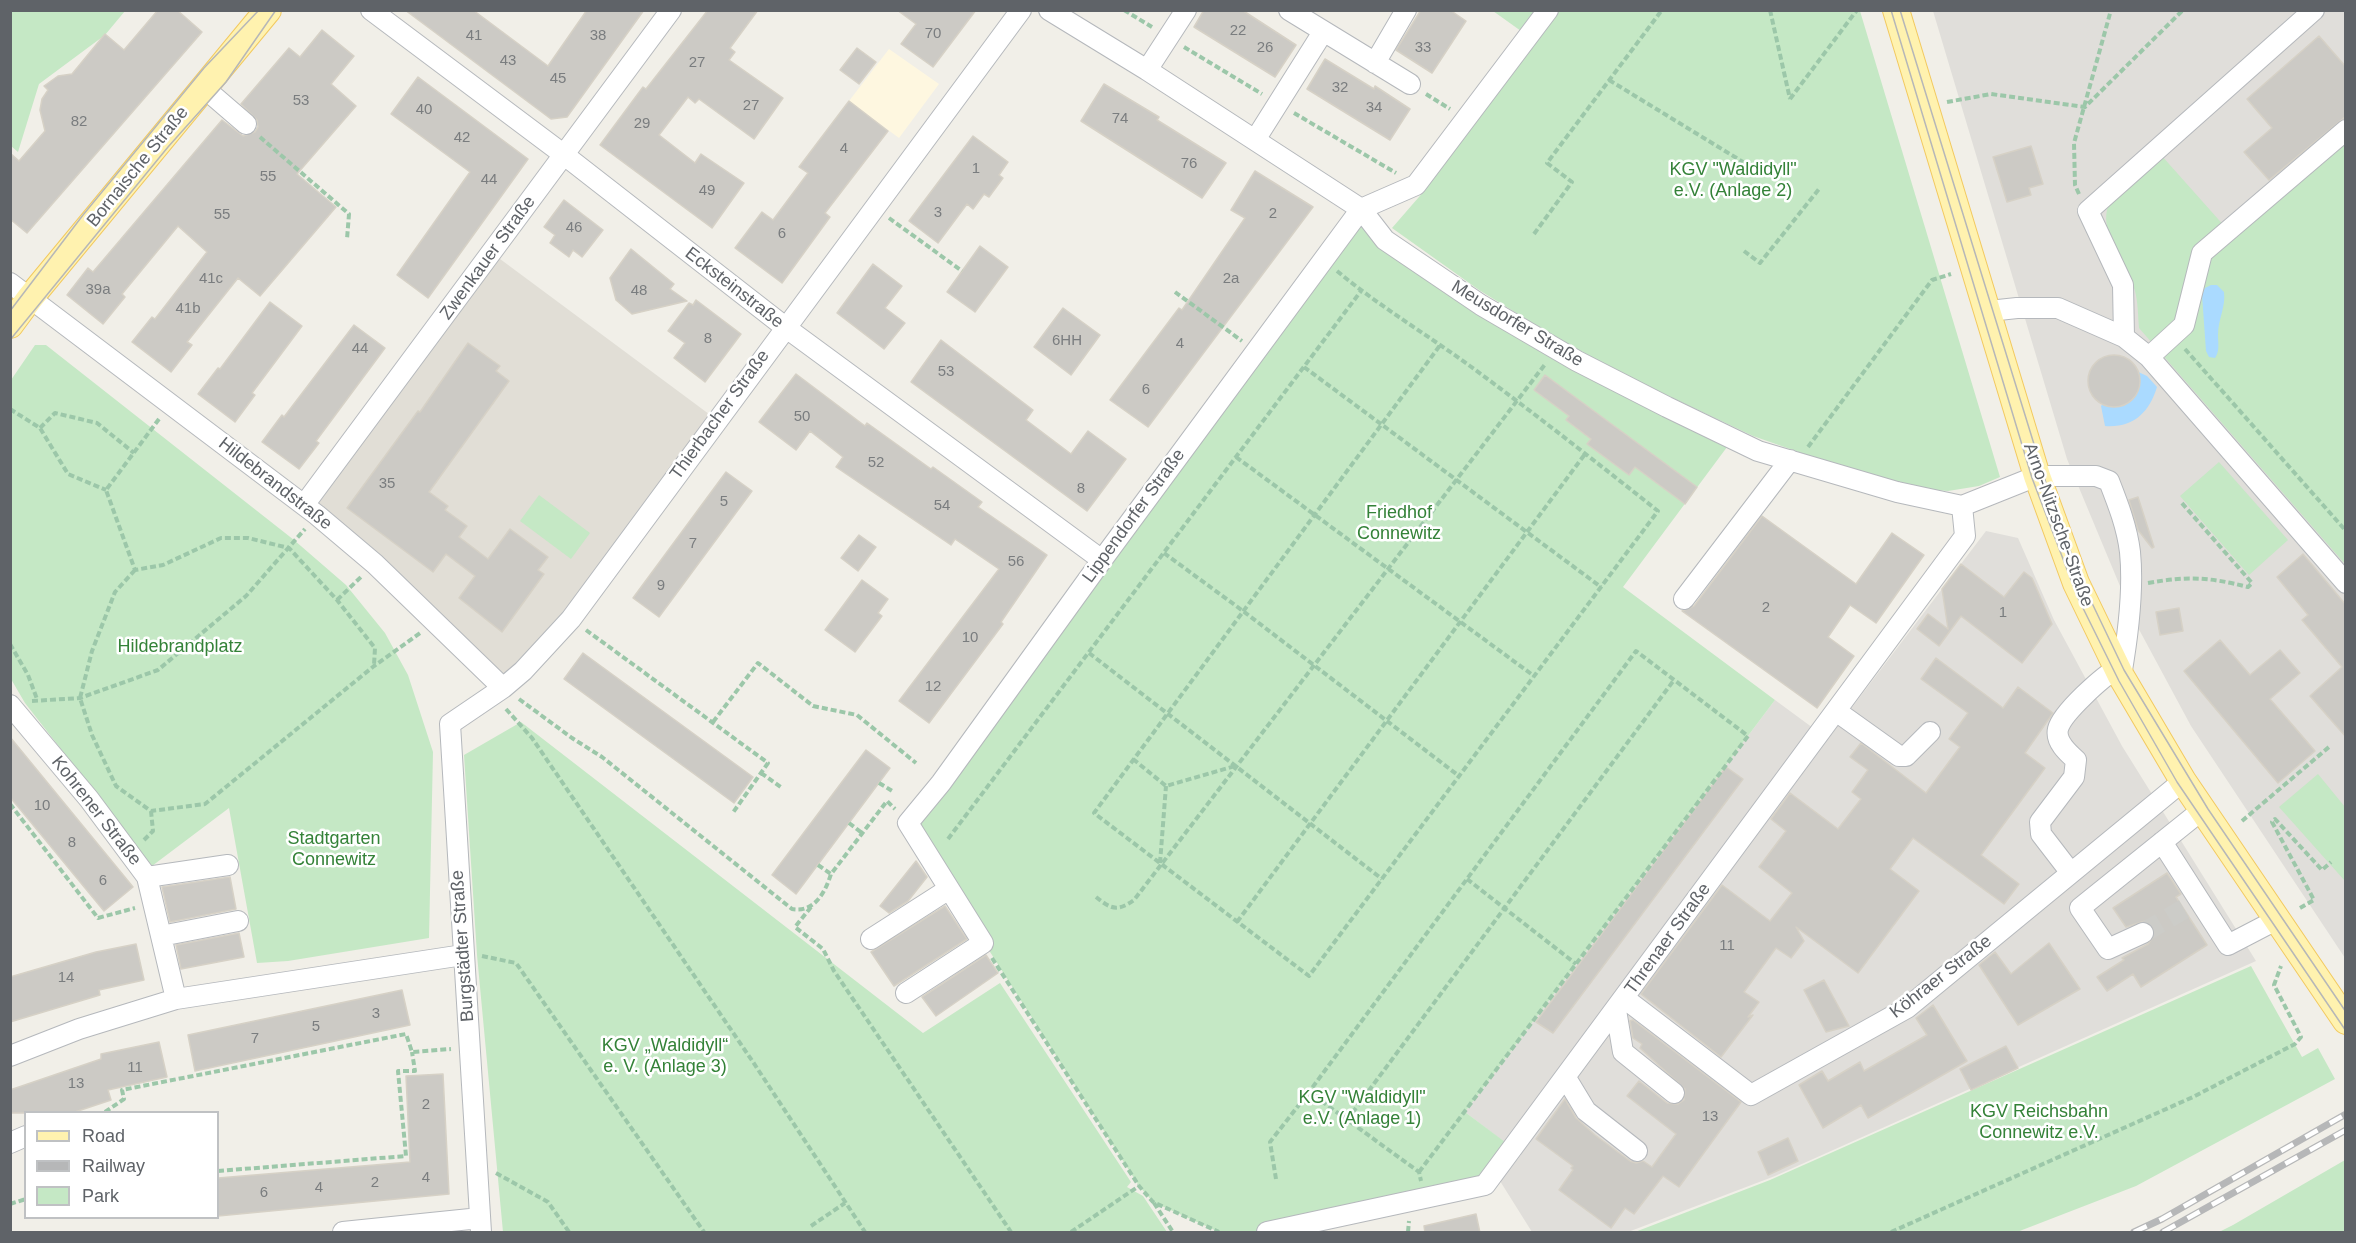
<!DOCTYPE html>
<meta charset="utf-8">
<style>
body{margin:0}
#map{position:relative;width:2356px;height:1243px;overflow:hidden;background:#f1efe8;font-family:Arial,sans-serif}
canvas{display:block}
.frame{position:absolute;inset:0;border:12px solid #5f6368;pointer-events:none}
.legend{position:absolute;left:24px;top:1111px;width:195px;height:108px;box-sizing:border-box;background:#fff;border:2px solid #bfc1c3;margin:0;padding:8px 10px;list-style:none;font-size:18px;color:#5f6368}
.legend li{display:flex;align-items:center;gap:12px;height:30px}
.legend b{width:30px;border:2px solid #bfc1c3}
</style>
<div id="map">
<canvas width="2356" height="1243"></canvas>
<div class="frame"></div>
<ul class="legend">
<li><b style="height:8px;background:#fff2af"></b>Road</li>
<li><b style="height:8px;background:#b6b7b8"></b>Railway</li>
<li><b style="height:16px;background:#c5e8c5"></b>Park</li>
</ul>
</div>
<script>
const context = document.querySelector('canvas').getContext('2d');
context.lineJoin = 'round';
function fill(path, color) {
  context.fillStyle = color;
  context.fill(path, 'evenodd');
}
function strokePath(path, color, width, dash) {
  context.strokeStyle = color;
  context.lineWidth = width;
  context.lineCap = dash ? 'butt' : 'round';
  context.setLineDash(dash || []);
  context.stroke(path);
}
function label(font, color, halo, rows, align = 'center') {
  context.font = font + ' Arial,sans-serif';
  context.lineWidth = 5;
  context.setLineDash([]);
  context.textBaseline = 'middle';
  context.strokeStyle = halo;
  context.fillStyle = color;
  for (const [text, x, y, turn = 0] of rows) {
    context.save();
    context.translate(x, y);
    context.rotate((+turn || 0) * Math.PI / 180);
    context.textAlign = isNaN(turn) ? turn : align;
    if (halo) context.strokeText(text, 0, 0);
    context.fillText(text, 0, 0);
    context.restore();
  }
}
fill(new Path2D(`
 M 889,49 L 939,84 L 899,138 L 849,101 Z`), '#fef7e0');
fill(new Path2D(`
 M 1933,11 L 2345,11 L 2345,958 L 2191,726 L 2135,622 L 2067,459 Z
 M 1986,531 L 2018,538 L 2054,620 L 2122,746 L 2256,961 L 1775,1176 L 1628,1232 L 1532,1232 L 1500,1181 L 1521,1155 L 1465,1112 L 1775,700 L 1828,739 Z`), '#e0deda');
fill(new Path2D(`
 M 492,253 L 717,420 L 571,619 L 503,688 L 304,505 Z`), '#e1ded6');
fill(new Path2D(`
 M 10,11 L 125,11 L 105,35 L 39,84 L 18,152 L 11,146 Z
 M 1493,11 L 1860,11 L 2000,477 L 1979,486 L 1948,491 L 1911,488 L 1864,475 L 1753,436 L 1624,375 L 1547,332 L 1479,290 L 1392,228 L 1425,190 L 1535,41 Z
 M 2345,142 L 2345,564 L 2139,328 C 2138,316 2138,302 2135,291 C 2128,258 2089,227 2115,194 C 2127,179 2147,167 2161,155 L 2235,238 Z
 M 1361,209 L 1481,305 L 1733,439 L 1623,587 L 1775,700 L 1465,1112 L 1513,1148 L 1485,1185 L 1267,1232 L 1219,1232 L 1153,1202 L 1139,1186 L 908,823 Z
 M 35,345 L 46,345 L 294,540 L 346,585 L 385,633 L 408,675 L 433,752 L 429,938 L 288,961 L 257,963 L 229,808 L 152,866 L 25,703 L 11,679 L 11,380 Z
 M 2219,462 L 2288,540 L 2249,575 L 2180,496 Z
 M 539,495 L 590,533 L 571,559 L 520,521 Z
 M 521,722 L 923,1033 L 1000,983 L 1131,1182 L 1127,1187 L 1143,1196 L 1167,1232 L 503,1232 L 477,955 L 464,755 Z
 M 2318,774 L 2345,807 L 2345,881 L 2279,807 Z
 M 2251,966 L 2302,1057 L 2318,1048 L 2335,1079 L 2136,1186 L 2017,1232 L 1635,1232 L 1770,1180 Z
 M 2345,1160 L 2345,1232 L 2219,1232 L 2233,1225 Z`), '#c5e8c5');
fill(new Path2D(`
 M 2211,285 L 2217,285 L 2224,292 C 2226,307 2218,319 2218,335 C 2218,343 2220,351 2215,358 L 2209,357 L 2206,351 L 2202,295 L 2205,288 Z
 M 2134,370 L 2147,376 L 2157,387 C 2149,413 2133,428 2105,426 L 2101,406 Z`), '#aadaff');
const building = new Path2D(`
 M 158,10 L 177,10 L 202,32 L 27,233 L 10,219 L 10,153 L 19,161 L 45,131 L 40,110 L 42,99 L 48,90 L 44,86 L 58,76 L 72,74 L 105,34 L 124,50 Z
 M 405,10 L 473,10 L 548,66 L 587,10 L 644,10 L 567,117 L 551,119 Z
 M 708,10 L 758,10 L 730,48 L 735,52 L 729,60 L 783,98 L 754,139 L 699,99 L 695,103 L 688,97 L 659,135 L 695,163 L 701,154 L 744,183 L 712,228 L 600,145 L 643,87 L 646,89 Z
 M 897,10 L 976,10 L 933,67 L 901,44 L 916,24 Z
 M 1204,10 L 1242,10 L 1296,45 L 1275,77 L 1194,27 Z
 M 1421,10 L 1450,10 L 1466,21 L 1432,73 L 1396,50 Z
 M 322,30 L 354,56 L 331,84 L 356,106 L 297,174 L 336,207 L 260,296 L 238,278 L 187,342 L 192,345 L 171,372 L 132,342 L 152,317 L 155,319 L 207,252 L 178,226 L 122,294 L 125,297 L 103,324 L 67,295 L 88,268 L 93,272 L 222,120 L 243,136 L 255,132 L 258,127 L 257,120 L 241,104 L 289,48 L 300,57 Z
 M 2319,36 L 2346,67 L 2346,116 L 2269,180 L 2244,152 L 2272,128 L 2247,99 Z
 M 857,48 L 876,62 L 859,84 L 840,70 Z
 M 1325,59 L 1374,89 L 1375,86 L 1410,109 L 1390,140 L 1307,89 Z
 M 418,77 L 528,159 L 428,298 L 397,275 L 470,172 L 391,114 Z
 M 1104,84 L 1159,117 L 1157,120 L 1226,163 L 1202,198 L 1081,121 Z
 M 849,101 L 888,131 L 825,213 L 830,217 L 782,283 L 735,248 L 762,212 L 773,220 L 808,173 L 799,167 Z
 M 973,136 L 1008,162 L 999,175 L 1003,178 L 989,197 L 984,194 L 973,209 L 967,204 L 938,243 L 909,221 Z
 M 2031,146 L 2043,184 L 2029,188 L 2031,195 L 2007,202 L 1993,157 Z
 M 1255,171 L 1313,207 L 1148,427 L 1110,400 L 1179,308 L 1182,310 L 1245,218 L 1231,210 Z
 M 564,200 L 603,230 L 582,257 L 573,250 L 569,257 L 550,243 L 555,235 L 544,227 Z
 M 980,246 L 1008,267 L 975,312 L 947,292 Z
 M 631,249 L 674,284 L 670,289 L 687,301 L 632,314 L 616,300 L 610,278 Z
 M 873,264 L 902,286 L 885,308 L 905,323 L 884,349 L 837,313 Z
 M 696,300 L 741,334 L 705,382 L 674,358 L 685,343 L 668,331 L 689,303 L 693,305 Z
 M 270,302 L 302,326 L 252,393 L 255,395 L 235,422 L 198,394 L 218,368 L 220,369 Z
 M 1063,308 L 1100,335 L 1071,375 L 1034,347 Z
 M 354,325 L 385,348 L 316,441 L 319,443 L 299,469 L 262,442 L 282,415 L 284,417 Z
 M 941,340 L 1033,410 L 1026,420 L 1071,454 L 1088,431 L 1126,459 L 1087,511 L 911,382 Z
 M 468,343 L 500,366 L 496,371 L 509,381 L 429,492 L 448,506 L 445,510 L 467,526 L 459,537 L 488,559 L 510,529 L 548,557 L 538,570 L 544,574 L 502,632 L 459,598 L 475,576 L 446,554 L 433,572 L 347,508 L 418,411 L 420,412 Z
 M2088 381a26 26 0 1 1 52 0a26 26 0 1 1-52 0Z
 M 796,374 L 865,426 L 867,423 L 931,469 L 933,467 L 982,502 L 978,507 L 1047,555 L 1001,622 L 1003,624 L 929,723 L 899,701 L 999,569 L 955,539 L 951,545 L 836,467 L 843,457 L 810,431 L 796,450 L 759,422 Z
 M 1545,375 L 1697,487 L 1685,504 L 1635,467 L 1629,475 L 1587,444 L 1591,439 L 1566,420 L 1569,416 L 1534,390 Z
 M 726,472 L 752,491 L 659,617 L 633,598 Z
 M 2138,497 L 2154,547 L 2152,548 L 2138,530 L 2129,500 Z
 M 1762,516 L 1856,584 L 1892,533 L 1924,555 L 1876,623 L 1850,605 L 1828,637 L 1854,656 L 1817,708 L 1682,611 L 1694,606 Z
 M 859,535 L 876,547 L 858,571 L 841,558 Z
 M 2303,554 L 2346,605 L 2346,737 L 2310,696 L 2342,667 L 2302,620 L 2308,615 L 2277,577 Z
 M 1961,564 L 2004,597 L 2024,572 L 2032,578 L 2052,624 L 2022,663 L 1961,616 L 1939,646 L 1917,629 L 1928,614 L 1948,629 L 1942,589 Z
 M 862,580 L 888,599 L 878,613 L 882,616 L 855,652 L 825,630 Z
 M 2179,608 L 2183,631 L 2160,635 L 2156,612 Z
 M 2220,640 L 2250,675 L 2280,650 L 2300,673 L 2270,699 L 2315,751 L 2278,783 L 2184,671 Z
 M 583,653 L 753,777 L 734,803 L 564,679 Z
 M 1936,658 L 2003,708 L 2018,687 L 2053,713 L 2025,753 L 2045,768 L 1981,855 L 2019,884 L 2004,904 L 1913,838 L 1890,869 L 1919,891 L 1858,973 L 1796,927 L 1804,941 L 1791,958 L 1776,948 L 1744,992 L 1759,1002 L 1748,1017 L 1753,1015 L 1721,1057 L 1641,994 L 1722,885 L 1770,921 L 1792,893 L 1759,867 L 1786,831 L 1771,819 L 1790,793 L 1838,829 L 1861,799 L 1852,792 L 1868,770 L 1850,757 L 1861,743 L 1926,793 L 1960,747 L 1949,739 L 1968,713 L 1921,679 Z
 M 10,737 L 133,887 L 104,911 L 10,797 Z
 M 866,750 L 890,768 L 796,894 L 772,875 Z
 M 1726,767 L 1743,779 L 1553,1033 L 1536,1022 Z
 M 916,861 L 927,877 L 908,901 L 889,913 L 880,906 Z
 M 2167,873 L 2181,894 L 2176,897 L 2207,945 L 2141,987 L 2133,974 L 2107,991 L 2097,977 L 2124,960 L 2122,958 L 2148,944 L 2155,934 L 2154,928 L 2145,921 L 2126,927 L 2113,908 Z
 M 230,877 L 236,909 L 170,922 L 162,887 Z
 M 945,906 L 967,939 L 894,986 L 871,952 Z
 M 239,933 L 244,957 L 181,969 L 176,945 Z
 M 2049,943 L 2080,989 L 2018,1025 L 1979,965 L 1995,952 L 2011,974 Z
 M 136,944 L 144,980 L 99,990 L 100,995 L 10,1022 L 10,977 L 96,952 Z
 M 986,955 L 998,973 L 936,1016 L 922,997 Z
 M 1824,980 L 1849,1026 L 1826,1032 L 1804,990 Z
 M 402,990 L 410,1025 L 195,1071 L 188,1035 Z
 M 1933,1005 L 1967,1061 L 1868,1118 L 1861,1105 L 1823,1128 L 1799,1085 L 1822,1071 L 1828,1081 L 1860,1062 L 1864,1071 L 1927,1035 L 1916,1018 Z
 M 1633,1020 L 1741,1102 L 1679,1187 L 1663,1176 L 1634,1214 L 1625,1208 L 1611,1228 L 1559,1190 L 1573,1170 L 1571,1168 L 1573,1166 L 1536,1139 L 1565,1099 L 1576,1118 L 1595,1135 L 1630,1161 L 1636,1163 L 1643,1161 L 1652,1167 L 1676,1134 L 1627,1096 L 1639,1081 L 1667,1103 L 1678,1104 L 1684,1100 L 1685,1089 L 1640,1048 L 1642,1044 L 1633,1038 L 1630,1021 Z
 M 159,1042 L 167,1077 L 108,1090 L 111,1100 L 72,1113 L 10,1113 L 10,1090 L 101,1059 L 101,1054 Z
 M 2006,1046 L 2018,1068 L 1971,1090 L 1960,1069 Z
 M 443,1074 L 449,1194 L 218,1216 L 218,1178 L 410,1162 L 406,1076 Z
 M 1788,1138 L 1798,1161 L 1768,1175 L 1758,1152 Z
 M 1476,1214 L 1480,1233 L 1425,1233 L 1424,1226 Z`);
fill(building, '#cccac5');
strokePath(building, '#d6d1c6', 1.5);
strokePath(new Path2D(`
 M 2143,933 L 2184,909`), '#ccccc8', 20, [20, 10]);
const minor = new Path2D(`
 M 371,10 L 563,154 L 785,327 L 1102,560
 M 1049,10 L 1147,70 L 1361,209 L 1385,240 L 1481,305 L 1577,361 L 1667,407 L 1758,451 L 1897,492 L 1962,506 L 2037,476 L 2096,476 L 2109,481 C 2118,504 2127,527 2130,552 C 2134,592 2128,636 2121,676
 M 1289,10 L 1410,84
 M 1375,63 L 1406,10
 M 1147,70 L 1186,10
 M 203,87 L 246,124
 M 1255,140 L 1323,32
 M 1361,209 L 1416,185 L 1548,10
 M 10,283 L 317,515 L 375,564 L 503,688 L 523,671 L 571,619 L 1021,10
 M 1989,311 L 2017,308 L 2058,308 L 2124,337 L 2149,357 L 2346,583
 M 2124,337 L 2123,285 L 2088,211 L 2314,10
 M 2149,357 L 2184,325 L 2202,253 L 2346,130
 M 304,505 L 671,10
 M 1684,599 L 1790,460
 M 10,705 L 89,799 L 147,877 L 176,999
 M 1836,711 L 1899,756 L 1906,756 L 1930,732
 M 2162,842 L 2228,945 L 2278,919
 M 2071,873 L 2041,834 L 2040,822 L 2074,777 L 2076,760 C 2068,753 2055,742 2058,729 C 2062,713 2103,676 2118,668
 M 147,877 L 228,865
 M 2143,933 L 2108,949 L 2080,908 L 2202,810
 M 161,936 L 238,921
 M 871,939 L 949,889
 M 906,993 L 983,943 L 908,823 L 941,783 L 1102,560 L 1361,209
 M 1624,998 L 1751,1095 L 1907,1008 L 2183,781
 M 1616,1010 L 1623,1052 L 1674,1093
 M 10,1056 L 79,1029 L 176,999 L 463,955
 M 1566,1078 L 1586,1111 L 1637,1151
 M 10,1143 L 26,1136
 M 343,1232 L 480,1218
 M 481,1232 L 450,724 L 503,688
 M 1267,1232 L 1485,1185 L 1965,536 L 1962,506`);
const major = new Path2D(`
 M 1896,10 L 2037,476 L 2076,583 L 2121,676 L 2183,781 L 2346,1021
 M 10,325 L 30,298 L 268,10`);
strokePath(minor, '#b5b8bc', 22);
strokePath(major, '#f2c960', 28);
strokePath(new Path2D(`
 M 1124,10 L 1152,27
 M 1770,10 L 1790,99
 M 1184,47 L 1262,94
 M 1609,80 L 1743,162
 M 1426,94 L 1450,109
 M 1790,99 L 1857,10
 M 1947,102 L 1991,94 L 2085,107 L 2183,10
 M 1294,113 L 1396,173
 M 260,137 L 349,214 L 347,239
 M 2079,194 L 2075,185 L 2074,143 L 2111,10
 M 889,218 L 962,271
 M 1534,234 L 1572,182 L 1547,163 L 1662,10
 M 1744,251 L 1760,263 L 1819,189
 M 1337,271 C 1379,306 1426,334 1470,366 C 1534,413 1596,462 1658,511 L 1309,976 L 1094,813 L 1441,344
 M 1175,292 L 1242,341
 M 2185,349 L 2346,531
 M 1304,367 L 1601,587
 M 10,409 L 40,428 L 68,474 L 106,490
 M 159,419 L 106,490 L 135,570 L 163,565 L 221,538 L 248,538 L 289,548 L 337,600 L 375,648 L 374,665
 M 40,428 L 55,413 L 97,423 L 134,453
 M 1808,447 L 1932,280 L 1951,274
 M 1236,457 L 1534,676
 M 1164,553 L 1243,611 L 1459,776
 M 135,570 L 115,592 L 92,651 L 80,698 L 92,735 L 116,786 L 151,811 L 205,804 L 374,666 L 420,633
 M 2148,583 C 2187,576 2209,577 2248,587 L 2252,583 L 2181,502
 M 337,600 L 361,577
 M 586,630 L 768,763 L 732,814
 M 10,644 L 28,675 L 37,699
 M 1089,653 L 1382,879
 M 519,699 L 572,738 L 602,757 L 792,909 C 814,913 825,893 831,874 L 887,801 L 895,809
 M 32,701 L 80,698 L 158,670 L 246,596 L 305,529
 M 506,709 L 532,738 L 753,1062 L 865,1232
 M 713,722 L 758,663 L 813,706 L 857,715 L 916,763
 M 1133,759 L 1166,786 L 1235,766
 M 761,773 L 782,788
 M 879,783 L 894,792
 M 10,804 L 98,918 L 135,908
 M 2242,821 L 2329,747
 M 849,823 L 862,833
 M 948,839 L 1361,291
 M 144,840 L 153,831 L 151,811
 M 1160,863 L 1166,786
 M 818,865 L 831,874
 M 1467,879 L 1576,964
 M 1096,897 C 1111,909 1117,912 1134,900 L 1546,363
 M 811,907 L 795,927 L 823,949 L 834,971 L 1011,1232
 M 2300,908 L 2314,900 L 2272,822 L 2275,819 L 2322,870 L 2331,862
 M 1237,922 L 1585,454
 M 482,956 L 516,963 L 704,1232
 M 992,958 L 1139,1186 L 1153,1202 L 1219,1232
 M 105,1112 L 124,1099 L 122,1090 L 406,1034 L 412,1052 L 451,1049
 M 1347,1120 L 1674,680
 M 218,1171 L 406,1156 L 398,1071 L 415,1071 L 412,1052
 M 1419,1172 L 1748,736 L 1636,651 L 1309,1092 L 1419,1172 L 1421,1181
 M 496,1173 L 548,1202 L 569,1232
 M 1276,1179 L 1270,1142 L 1309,1092
 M 1154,1203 L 1173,1232
 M 10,1204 L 26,1199
 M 811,1226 L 845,1203
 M 1071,1232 L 1139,1186
 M 1408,1232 L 1409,1221
 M 1891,1232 L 2193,1097 L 2295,1044 L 2301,1037 L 2274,985 L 2281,966`), '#9cc7a9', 4, [6, 3]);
strokePath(minor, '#fff', 20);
strokePath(major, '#fff2af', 26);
strokePath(new Path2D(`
 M 1891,10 L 2032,478 L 2078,598 L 2119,681 L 2177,782 L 2346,1031
 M 1900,10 L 2046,483 L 2080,578 L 2124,670 L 2208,809 L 2346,1012
 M 10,311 L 83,215 L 204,68 L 259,10
 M 10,340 L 168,147 L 226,82 L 276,10`), '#b6b7b8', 1.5);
const rail = new Path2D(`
 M 2134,1232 L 2162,1219 L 2346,1114
 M 2163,1232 L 2346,1130`);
strokePath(rail, '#b6b7b8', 7);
strokePath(rail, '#fff', 4.5, [14]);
label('15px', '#7a7d7f', null, [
 ["22",1238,31],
 ["70",933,34],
 ["41",474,36],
 ["38",598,36],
 ["26",1265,48],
 ["33",1423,48],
 ["43",508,61],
 ["27",697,63],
 ["45",558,79],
 ["32",1340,88],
 ["53",301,101],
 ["27",751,106],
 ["34",1374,108],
 ["40",424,110],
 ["74",1120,119],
 ["82",79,122],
 ["29",642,124],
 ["42",462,138],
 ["4",844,149],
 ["76",1189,164],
 ["1",976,169],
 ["55",268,177],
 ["44",489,180],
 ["49",707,191],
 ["3",938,213],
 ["2",1273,214],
 ["55",222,215],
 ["46",574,228],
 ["6",782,234],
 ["41c",211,279],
 ["2a",1231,279],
 ["39a",98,290],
 ["48",639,291],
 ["41b",188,309],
 ["8",708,339],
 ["6HH",1067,341],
 ["4",1180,344],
 ["44",360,349],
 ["53",946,372],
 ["6",1146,390],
 ["50",802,417],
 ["52",876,463],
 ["35",387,484],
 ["8",1081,489],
 ["5",724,502],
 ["54",942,506],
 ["7",693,544],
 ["56",1016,562],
 ["9",661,586],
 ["2",1766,608],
 ["1",2003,613],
 ["10",970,638],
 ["12",933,687],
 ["10",42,806],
 ["8",72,843],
 ["6",103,881],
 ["11",1727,946],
 ["14",66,978],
 ["3",376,1014],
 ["5",316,1027],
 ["7",255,1039],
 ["11",135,1068],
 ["13",76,1084],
 ["2",426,1105],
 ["13",1710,1117],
 ["4",426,1178],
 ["2",375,1183],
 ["4",319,1188],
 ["6",264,1193]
]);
label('18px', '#5f6368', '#fff', [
 ["Bornaische Straße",138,167,-51],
 ["Zwenkauer Straße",488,258,-54],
 ["Ecksteinstraße",734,288,38],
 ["Meusdorfer Straße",1517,324,31],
 ["Thierbacher Straße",720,415,-54],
 ["Hildebrandstraße",275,484,38],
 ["Lippendorfer Straße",1134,516,-54],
 ["Arno-Nitzsche-Straße",2058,525,70],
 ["Kohrener Straße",96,811,52],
 ["Threnaer Straße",1668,939,-54],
 ["Burgstädter Straße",463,946,-94],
 ["Köhraer Straße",1941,977,-38]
]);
label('18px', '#348238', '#fff', [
 ["KGV \"Waldidyll\"",1733,170],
 ["e.V. (Anlage 2)",1733,191],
 ["Friedhof",1399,513],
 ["Connewitz",1399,534],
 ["Hildebrandplatz",180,647],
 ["Stadtgarten",334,839],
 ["Connewitz",334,860],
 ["KGV „Waldidyll“",665,1046],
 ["e. V. (Anlage 3)",665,1067],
 ["KGV \"Waldidyll\"",1362,1098],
 ["e.V. (Anlage 1)",1362,1119],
 ["KGV Reichsbahn",2039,1112],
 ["Connewitz e.V.",2039,1133]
]);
</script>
